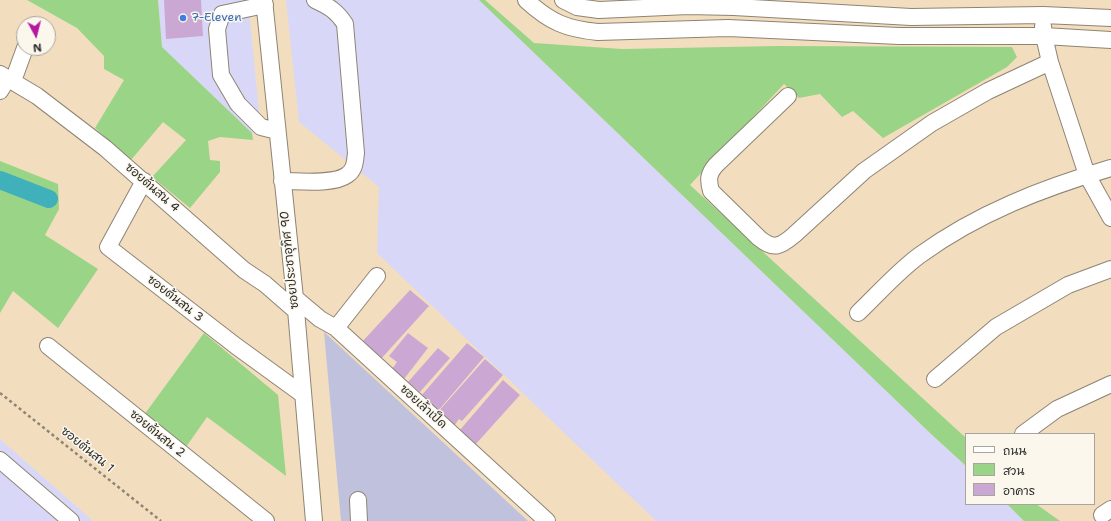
<!DOCTYPE html>
<meta charset="utf-8">
<style>
body{margin:0}
#map{position:relative;width:1111px;height:521px;overflow:hidden;background:#f2debe;font-family:"Shantell Sans","Playpen Sans Thai",sans-serif}
canvas{display:block}
.legend{position:absolute;left:965px;top:433px;width:130px;height:72px;box-sizing:border-box;background:#fbf7ec;border:1px solid #a8a59f;margin:0;padding:5px 7px;list-style:none;font-size:12px;color:#2b2b2b}
.legend li{display:flex;align-items:center;gap:8px;height:20px}
.legend b{width:20px;border:1px solid #a8a59f}
.north{position:absolute;left:16px;top:16px;width:40px;height:40px;box-sizing:border-box;background:#fbf7ec;border:1px solid #a8a59f;border-radius:50%;rotate:173deg;font-size:11px;font-weight:700;line-height:16px;text-align:center;color:#2b2b2b}
.north::after{content:'';display:block;margin:auto;width:14px;height:18px;background:#b5179e;clip-path:polygon(50% 0,100% 100%,50% 72%,0 100%)}
</style>
<div id="map">
<canvas width="1111" height="521"></canvas>
<ul class="legend">
<li><b style="height:5px;background:#fff"></b>ถนน</li>
<li><b style="height:11px;background:#9ad487"></b>สวน</li>
<li><b style="height:11px;background:#cba8d3"></b>อาคาร</li>
</ul>
<div class="north">N</div>
</div>
<script>
const context = document.querySelector('canvas').getContext('2d');
context.lineJoin = 'round';
function fill(path, color) {
  context.fillStyle = color;
  context.fill(path, 'evenodd');
}
function strokePath(path, color, width, dash) {
  context.strokeStyle = color;
  context.lineWidth = width;
  context.lineCap = dash ? 'butt' : 'round';
  context.setLineDash(dash || []);
  context.stroke(path);
}
function label(font, color, halo, rows, align = 'center') {
  context.font = font + ' "Shantell Sans","Playpen Sans Thai",sans-serif';
  context.lineWidth = 3;
  context.setLineDash([]);
  context.textBaseline = 'middle';
  context.strokeStyle = halo;
  context.fillStyle = color;
  for (const [text, x, y, turn = 0] of rows) {
    context.save();
    context.translate(x, y);
    context.rotate((+turn || 0) * Math.PI / 180);
    context.textAlign = isNaN(turn) ? turn : align;
    if (halo) context.strokeText(text, 0, 0);
    context.fillText(text, 0, 0);
    context.restore();
  }
}
fill(new Path2D(`
 M 158,0 L 248,0 L 261,132 L 252,133 L 162,47 Z
 M 286,0 L 479,0 L 930,433 L 966,466 L 966,504 L 1007,504 L 1024,521 L 656,521 L 377,253 L 379,187 L 299,122 Z
 M 0,439 L 93,521 L 0,521 Z`), '#d9d7f7');
fill(new Path2D(`
 M 324,332 L 350,356 L 528,521 L 341,521 Z`), '#c0c2dd');
fill(new Path2D(`
 M 27,0 L 158,0 L 162,47 L 252,133 L 253,140 L 220,137 L 208,141 L 210,160 L 220,161 L 220,172 L 190,208 L 152,177 L 186,140 L 163,122 L 131,160 L 95,128 L 124,80 L 104,69 L 104,56 L 77,28 Z
 M 479,0 L 485,0 L 534,43 L 622,49 L 777,46 L 1012,47 L 1017,57 L 1007,67 L 883,138 L 853,111 L 842,117 L 820,94 L 799,98 L 784,84 L 690,185 L 966,438 L 966,466 L 930,433 Z
 M 0,161 L 58,184 L 59,209 L 45,235 L 98,269 L 58,328 L 13,291 L 0,313 Z
 M 204,333 L 278,395 L 286,476 L 207,417 L 186,447 L 144,415 Z
 M 1007,504 L 1036,504 L 1060,521 L 1024,521 Z`), '#9ad487');
strokePath(new Path2D(`
 M 0,180 L 49,199`), '#40b0bb', 18);
fill(new Path2D(`
 M 164,0 L 201,0 L 203,36 L 166,39 Z
 M 410,290 L 429,306 L 380,360 L 361,343 Z
 M 408,333 L 428,348 L 404,379 L 392,369 L 397,362 L 389,356 Z
 M 467,343 L 484,357 L 438,411 L 421,396 Z
 M 438,348 L 450,358 L 420,392 L 408,382 Z
 M 485,359 L 503,375 L 462,421 L 459,419 L 454,426 L 438,412 Z
 M 503,380 L 520,395 L 475,445 L 459,431 Z`), '#cba8d3');
const minor = new Path2D(`
 M 264,0 L 295,298 L 314,521
 M 526,0 C 550,22 566,29 598,32 L 728,28 L 899,36 L 1044,36 L 1111,40
 M 563,0 L 577,7 L 599,10 L 688,6 L 734,7 L 911,17 L 1043,15 L 1111,18
 M 265,5 L 222,14 L 217,29 L 221,75 L 238,104 L 261,127 L 277,131
 M 1043,26 L 1044,36 L 1050,62 L 1087,175 L 1111,218
 M 0,74 L 37,96 L 105,148 L 244,270 L 265,284 L 296,311
 M 13,81 L 25,48
 M 0,91 L 8,78
 M 788,96 L 716,165 C 708,174 708,180 711,191 L 759,238 C 773,250 780,247 794,235 L 864,171 L 932,123 L 988,91 L 1050,62
 M 144,181 L 108,247 L 236,346 L 302,394
 M 282,181 C 298,181 334,185 347,175 C 355,170 355,161 356,153 L 345,24 C 337,11 328,6 315,0
 M 295,298 L 320,319 L 336,328 L 547,521
 M 858,313 C 878,294 898,271 920,255 C 978,213 1043,188 1111,168
 M 336,328 L 377,276
 M 48,346 L 266,521
 M 935,379 L 996,327 L 1068,285 L 1111,269
 M 1023,434 L 1057,409 L 1111,384
 M 0,460 L 71,521
 M 358,500 L 359,521
 M 1102,515 L 1111,509`);
strokePath(minor, '#8e8474', 18);
strokePath(new Path2D(`
 M 0,393 L 161,521`), '#8e8474', 2.5, [3, 3]);
strokePath(minor, '#fff', 16);
for (const [x, y, r, color] of [
 [183,18,4,"#3f7fe0"]
]) {
  const dot = new Path2D();
  dot.arc(x, y, r, 0, 2 * Math.PI);
  context.fillStyle = color;
  context.fill(dot);
  strokePath(dot, '#fbf7ec', 1.5);
}
label('12px', '#366cbe', '#fbf7ec', [
 ["7-Eleven",191,18]
], 'left');
label('12px', '#2b2b2b', '#fbf7ec', [
 ["ซอยต้นสน 4",152,188,41],
 ["ซอยประชาอุทิศ 90",290,260,-96],
 ["ซอยต้นสน 3",175,299,38],
 ["ซอยเล้าเป็ด",423,407,42],
 ["ซอยต้นสน 2",157,434,39],
 ["ซอยต้นสน 1",87,450,39]
]);
</script>
